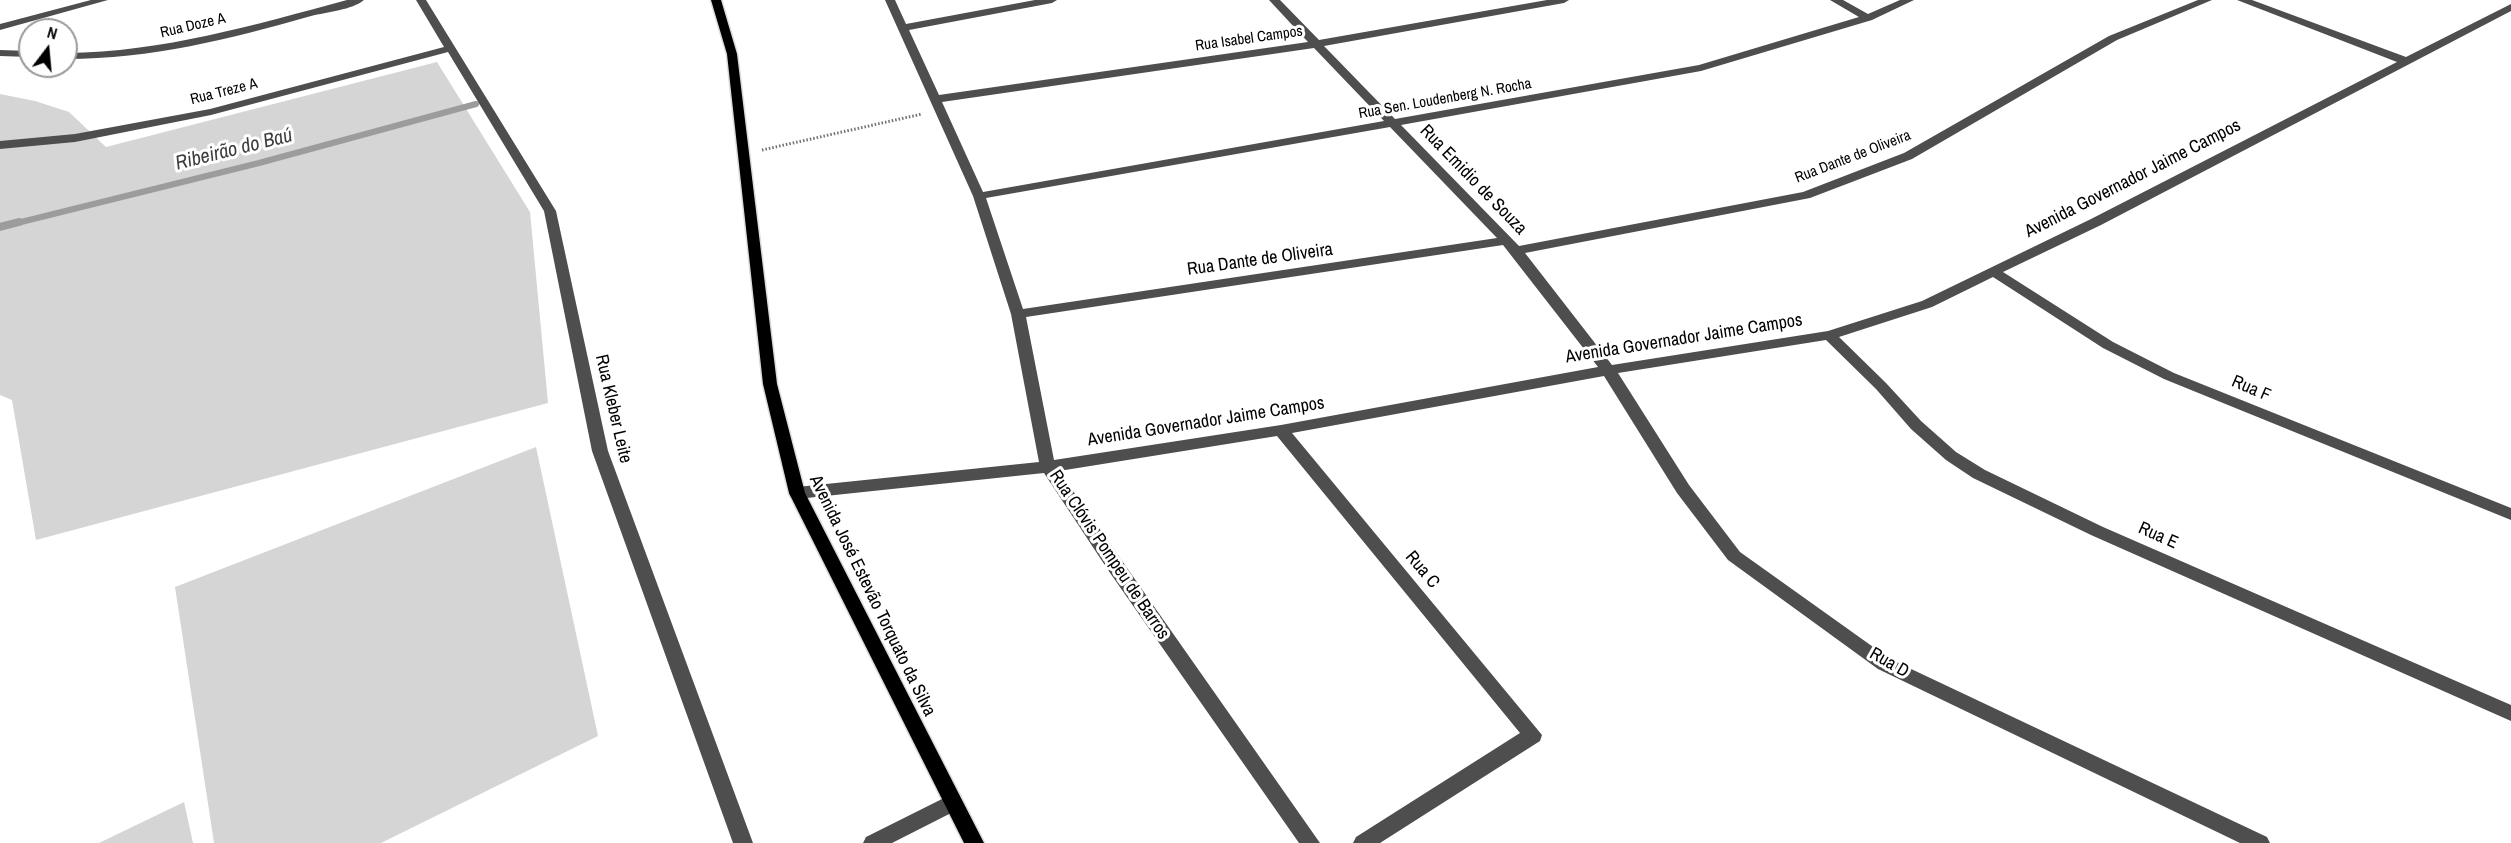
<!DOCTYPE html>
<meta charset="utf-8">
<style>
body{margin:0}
#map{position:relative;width:2511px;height:843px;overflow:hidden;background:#fff;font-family:"Archivo Narrow",sans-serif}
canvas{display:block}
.north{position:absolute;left:18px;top:18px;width:60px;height:60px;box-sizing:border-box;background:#fff;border:2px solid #999;border-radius:50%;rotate:16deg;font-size:16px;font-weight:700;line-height:24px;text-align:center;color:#000}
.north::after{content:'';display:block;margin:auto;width:21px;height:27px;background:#000;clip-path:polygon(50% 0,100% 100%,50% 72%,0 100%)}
</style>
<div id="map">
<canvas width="2511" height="843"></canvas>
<div class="north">N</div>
</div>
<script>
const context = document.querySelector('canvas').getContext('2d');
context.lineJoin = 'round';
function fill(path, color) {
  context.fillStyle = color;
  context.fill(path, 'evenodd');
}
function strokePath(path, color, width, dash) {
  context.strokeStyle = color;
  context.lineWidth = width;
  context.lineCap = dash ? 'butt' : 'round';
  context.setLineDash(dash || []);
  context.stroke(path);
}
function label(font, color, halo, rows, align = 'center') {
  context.font = font + ' "Archivo Narrow",sans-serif';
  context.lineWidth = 6;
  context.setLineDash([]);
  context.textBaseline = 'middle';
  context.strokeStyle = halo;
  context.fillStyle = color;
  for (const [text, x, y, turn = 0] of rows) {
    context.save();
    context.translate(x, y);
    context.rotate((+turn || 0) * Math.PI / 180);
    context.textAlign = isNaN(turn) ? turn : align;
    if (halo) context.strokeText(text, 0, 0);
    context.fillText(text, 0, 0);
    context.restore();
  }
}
fill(new Path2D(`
 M 437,62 L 530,212 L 548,403 L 36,540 L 12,400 L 0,395 L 0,94 L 35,101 L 69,112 L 106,147 Z
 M 536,447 L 598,736 L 381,843 L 214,843 L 175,587 Z
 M 184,802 L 193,843 L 99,843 Z`), '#d5d5d5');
strokePath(new Path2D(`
 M 13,224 L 259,163 L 476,104`), '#9c9c9c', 6);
strokePath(new Path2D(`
 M 0,227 L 19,222`), '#9c9c9c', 8);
const major = new Path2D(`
 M 711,0 L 721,0 L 737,54 L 777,384 L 805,493 L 984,843 L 964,843 L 789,493 L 763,384 L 727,54 Z`);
strokePath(major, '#dbdbdb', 3);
strokePath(new Path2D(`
 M 762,150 L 922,114`), '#707070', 3, [1.5, 2]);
fill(new Path2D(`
 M 91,0 L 108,0 L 0,30 L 0,24 Z
 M 347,0 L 364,0 C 352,10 327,12 311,16 C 230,39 151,59 66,59 L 66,53 C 163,52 254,25 347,0 Z
 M 416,0 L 426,0 L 556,211 L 608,451 L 753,843 L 733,843 L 592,451 L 544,211 L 448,52 L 211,115 L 75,142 L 0,149 L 0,141 L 75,134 L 210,109 L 444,47 Z
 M 885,0 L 895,0 L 906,24 L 1035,0 L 1057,0 L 1052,3 L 909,30 L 939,95 L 1308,42 L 1269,0 L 1280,0 L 1319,40 L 1547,0 L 1569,0 L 1564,3 L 1324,46 L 1395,119 L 1699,65 L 1859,17 L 1830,0 L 1843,0 L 1868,14 L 1900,0 L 1914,0 L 1872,20 L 1701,71 L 1401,125 L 1519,246 L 1803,192 L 1904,153 L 2109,36 L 2198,0 L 2212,0 L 2117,40 L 1912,159 L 1810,198 L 1525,253 L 1612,365 L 1828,331 L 1922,301 L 2091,219 L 2397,62 L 2237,0 L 2252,0 L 2406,57 L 2511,4 L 2511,11 L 2101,225 L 2003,272 L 2113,342 L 2174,373 L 2511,508 L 2511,520 L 2164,379 L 2103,348 L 1993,277 L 1932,307 L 1839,337 L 1886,383 L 1921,421 L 1956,452 L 1985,470 L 2103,527 L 2511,705 L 2511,721 L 2091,535 L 1973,478 L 1946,460 L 1911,429 L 1876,389 L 1826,340 L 1618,373 L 1689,485 L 1740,552 L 1890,659 L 2267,837 L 2270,843 L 2240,843 L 1878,669 L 1728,560 L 1677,493 L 1604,376 L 1292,433 L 1542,735 L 1540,741 L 1380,843 L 1353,843 L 1356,837 L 1520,733 L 1277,436 L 1059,471 L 1320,843 L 1299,843 L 1108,570 L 1044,473 L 797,499 L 791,497 L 789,493 L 791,489 L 797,487 L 1039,462 L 1011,314 L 973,196 ZM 1314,48 L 1384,121 L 983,192 L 942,102 ZM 1390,127 L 1497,238 L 1023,309 L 986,198 ZM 1503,245 L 1598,367 L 1281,425 L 1054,460 L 1026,317 Z
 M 0,50 L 30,51 L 30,57 L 0,56 Z
 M 952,794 L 959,797 L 962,803 L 959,809 L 892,843 L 863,843 L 866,837 Z`), '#4e4e4e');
fill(major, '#000');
label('15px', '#000', '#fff', [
 ["Rua Doze A",193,26,-13],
 ["Rua Isabel Campos",1249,39,-8],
 ["Rua Treze A",224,92,-14],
 ["Rua Sen. Loudenberg N. Rocha",1445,99,-10],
 ["Rua Dante de Oliveira",1853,157,-21]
]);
label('18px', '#000', '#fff', [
 ["Avenida Governador Jaime Campos",2133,179,-27],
 ["Rua Emidio de Souza",1473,180,46],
 ["Rua Dante de Oliveira",1260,260,-8],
 ["Avenida Governador Jaime Campos",1684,339,-9],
 ["Rua F",2251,389,23],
 ["Rua Kleber Leite",613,409,77],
 ["Avenida Governador Jaime Campos",1206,422,-9],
 ["Rua E",2158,536,24],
 ["Rua Clóvis Pompeu de Barros",1109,555,56],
 ["Rua C",1422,570,50],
 ["Avenida José Estevão Torquato da Silva",872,596,64],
 ["Rua D",1889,663,30]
]);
label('italic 20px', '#3d3d3d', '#fff', [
 ["Ribeirão do Baú",234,150,-14]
]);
</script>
